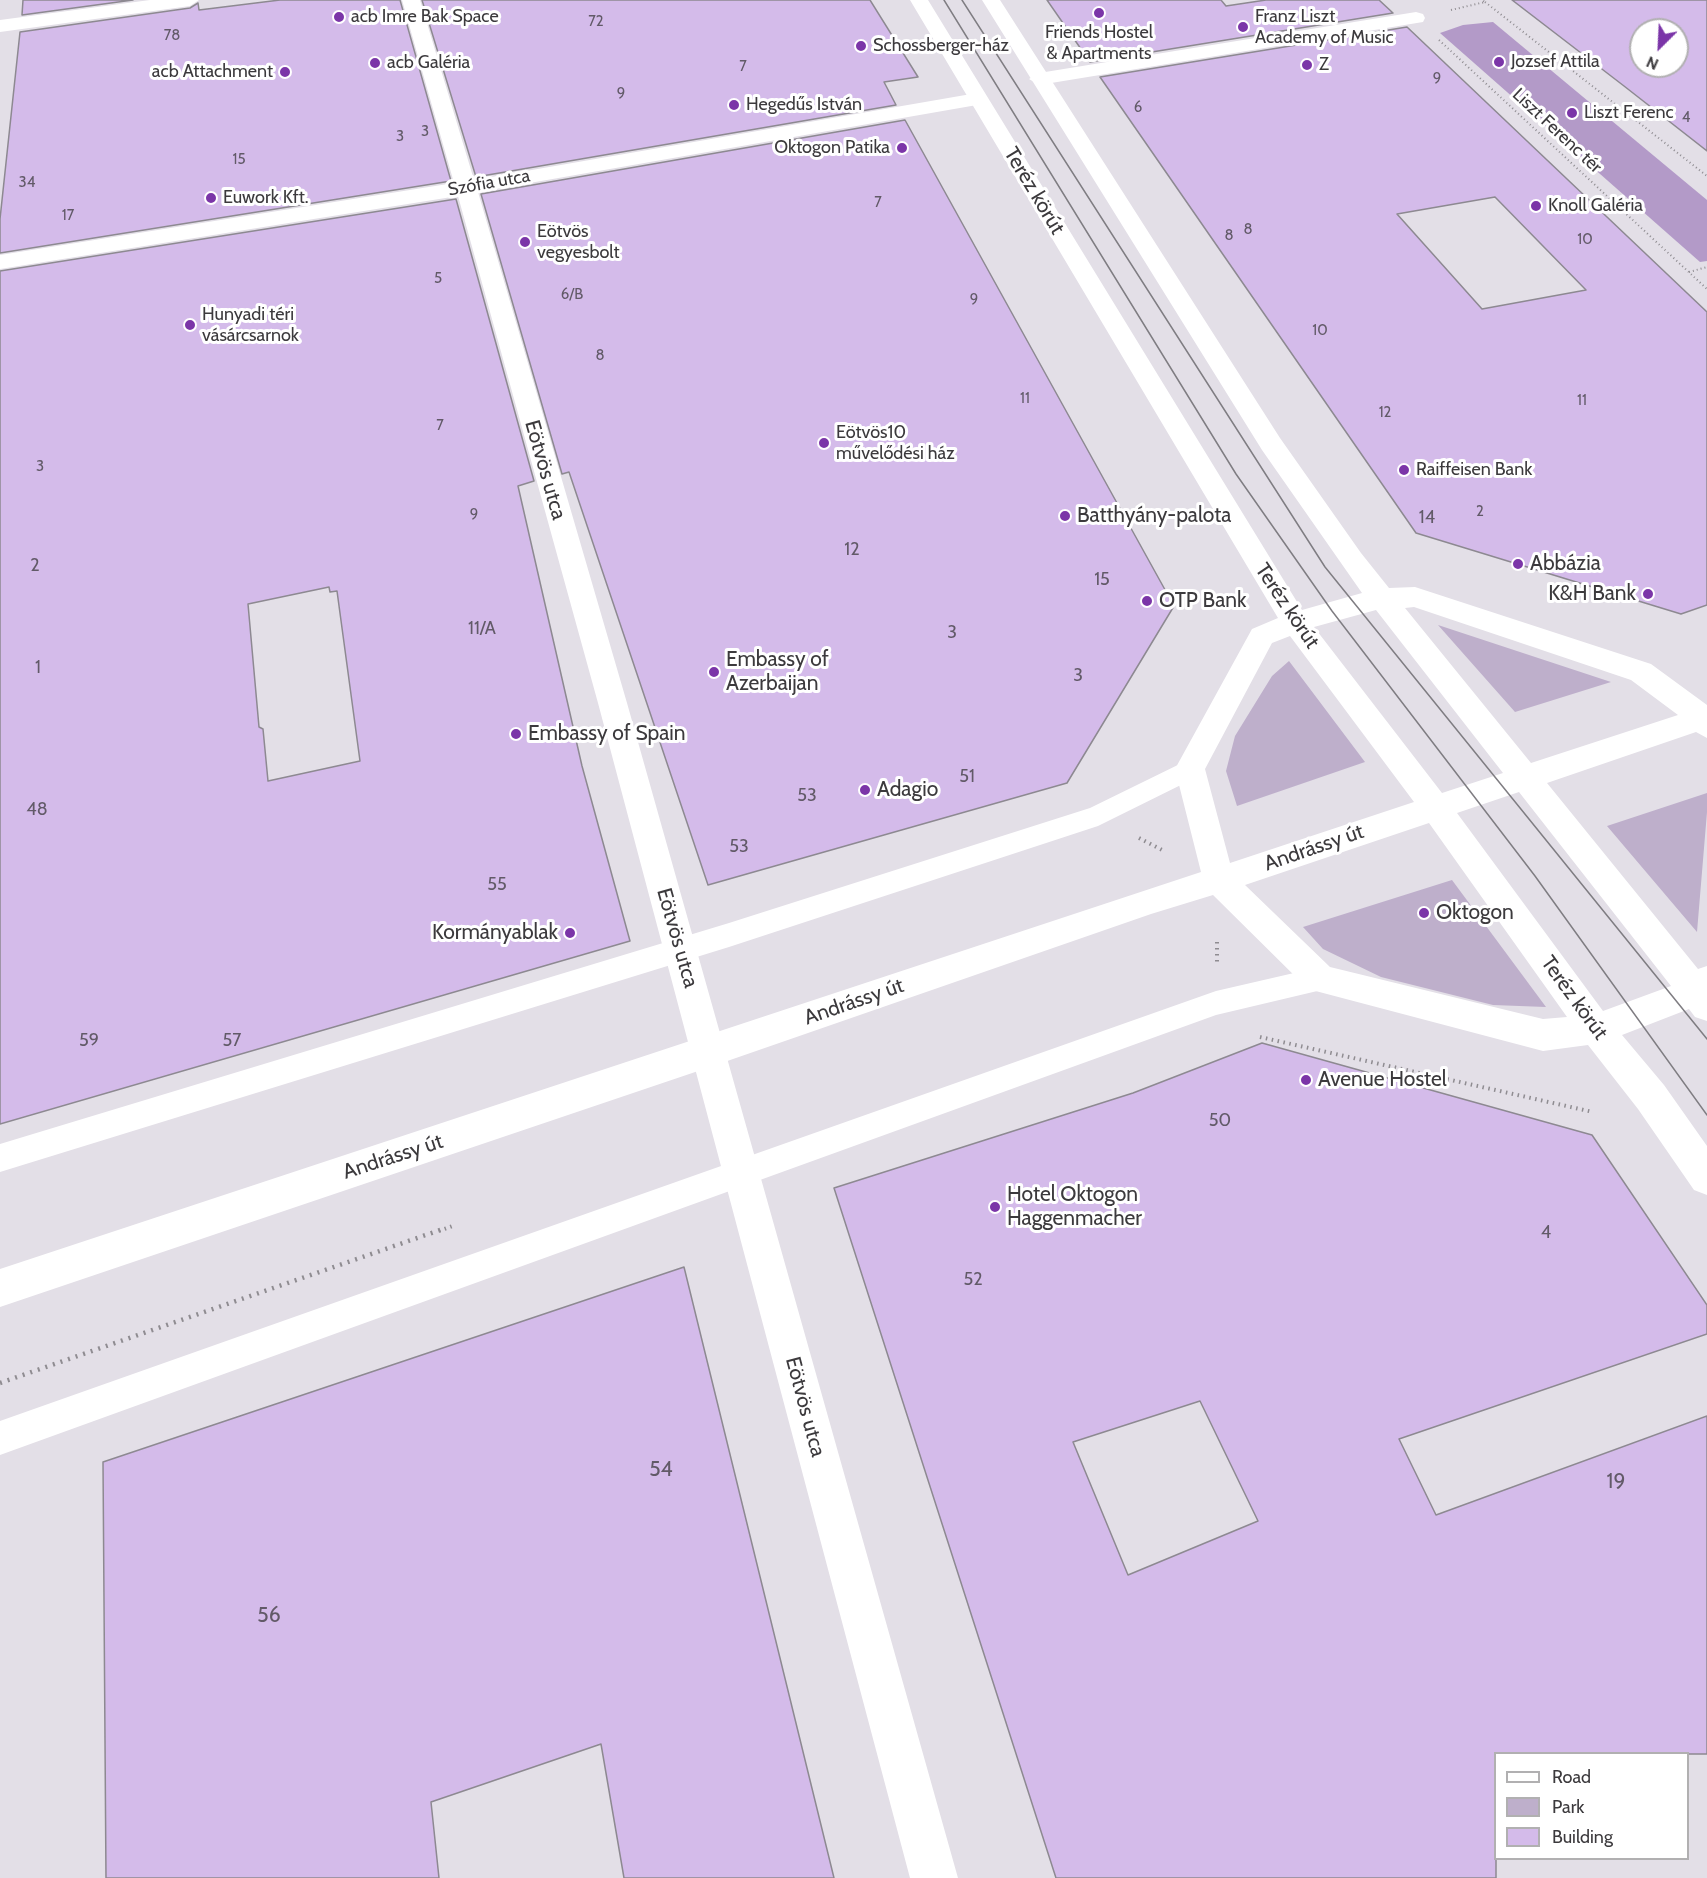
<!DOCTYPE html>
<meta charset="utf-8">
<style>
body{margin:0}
#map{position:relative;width:1707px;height:1878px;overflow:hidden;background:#e3dfe7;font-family:Cabin,sans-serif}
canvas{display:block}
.legend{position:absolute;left:1494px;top:1752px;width:195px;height:108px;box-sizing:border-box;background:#fff;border:2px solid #b1b0b1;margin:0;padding:8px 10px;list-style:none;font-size:18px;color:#3c3a3d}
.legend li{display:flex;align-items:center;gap:12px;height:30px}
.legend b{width:30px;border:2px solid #b1b0b1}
.north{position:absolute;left:1629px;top:18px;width:60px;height:60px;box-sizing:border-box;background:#fff;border:2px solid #b1b0b1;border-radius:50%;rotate:204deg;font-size:16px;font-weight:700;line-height:24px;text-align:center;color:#3c3a3d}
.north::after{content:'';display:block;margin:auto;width:21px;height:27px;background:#7b35a8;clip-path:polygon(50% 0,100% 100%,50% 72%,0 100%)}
</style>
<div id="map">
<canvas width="1707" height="1878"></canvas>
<ul class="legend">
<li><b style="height:8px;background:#fff"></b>Road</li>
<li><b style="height:16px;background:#beafcb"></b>Park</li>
<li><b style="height:16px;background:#d4bbea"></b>Building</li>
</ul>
<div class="north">N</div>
</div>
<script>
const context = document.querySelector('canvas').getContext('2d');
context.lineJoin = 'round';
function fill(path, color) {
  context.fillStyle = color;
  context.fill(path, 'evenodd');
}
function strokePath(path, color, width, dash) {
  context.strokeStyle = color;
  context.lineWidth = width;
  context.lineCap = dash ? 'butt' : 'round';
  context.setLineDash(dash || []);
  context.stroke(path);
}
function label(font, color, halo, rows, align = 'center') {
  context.font = font + ' Cabin,sans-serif';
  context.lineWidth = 6;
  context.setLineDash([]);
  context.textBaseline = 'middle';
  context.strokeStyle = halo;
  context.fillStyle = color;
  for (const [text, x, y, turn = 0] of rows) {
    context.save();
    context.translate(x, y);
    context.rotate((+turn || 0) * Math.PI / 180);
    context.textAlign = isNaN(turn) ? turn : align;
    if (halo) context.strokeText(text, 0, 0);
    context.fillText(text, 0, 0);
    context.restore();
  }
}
fill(new Path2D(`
 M 1438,625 L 1611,682 L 1515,712 Z
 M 1289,661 L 1365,762 L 1237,806 L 1226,771 L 1235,736 L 1272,676 Z
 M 1707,793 L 1707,812 L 1697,932 L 1607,826 Z
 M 1452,880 L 1546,1007 L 1493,1005 L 1381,977 L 1323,949 L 1303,927 Z`), '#beafcb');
fill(new Path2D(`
 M 1493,22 L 1707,200 L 1707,261 L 1700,262 L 1440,33 L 1463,25 Z`), '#b39ac8');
const building = new Path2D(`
 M 23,0 L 133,0 L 22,15 Z
 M 280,0 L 400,0 L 451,181 L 0,253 L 0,219 L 20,32 L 190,8 L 198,3 L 199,10 Z
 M 422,0 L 870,0 L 918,77 L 884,82 L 896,105 L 476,177 Z
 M 1047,0 L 1221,0 L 1226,6 L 1266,0 L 1379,0 L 1393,13 L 1090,62 Z
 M 1512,0 L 1707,0 L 1707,151 L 1624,86 ZM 1641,30 L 1677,30 L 1677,66 L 1641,66 Z
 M 1407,27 L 1707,312 L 1707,605 L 1681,614 L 1416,533 L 1100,77 ZM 1495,197 L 1586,290 L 1482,309 L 1397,214 Z
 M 905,120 L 1174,606 L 1067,783 L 708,885 L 569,472 L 562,474 L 481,194 Z
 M 456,199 L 534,481 L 518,486 L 582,766 L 630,941 L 0,1124 L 0,271 ZM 329,587 L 330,592 L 337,591 L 360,761 L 268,781 L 263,729 L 259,727 L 248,604 Z
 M 1262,1043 L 1592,1135 L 1707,1305 L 1707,1334 L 1399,1439 L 1436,1515 L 1707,1416 L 1707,1754 L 1496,1754 L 1496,1878 L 1056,1878 L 834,1188 L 1133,1093 ZM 1200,1401 L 1258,1521 L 1128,1575 L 1073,1442 Z
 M 684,1267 L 834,1878 L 624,1878 L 601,1744 L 431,1802 L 439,1878 L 106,1878 L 103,1462 Z`);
fill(building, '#d4bbea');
strokePath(building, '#8d8991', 1.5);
strokePath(new Path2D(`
 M 1485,2 L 1707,176
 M 1451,10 L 1485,2 L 1482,0
 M 1439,40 L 1707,289
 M 1689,272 L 1707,267`), '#8f8c91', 2, [1, 3]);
strokePath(new Path2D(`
 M 1139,838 L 1164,851
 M 1217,942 L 1217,962
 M 1260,1037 L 1593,1112
 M 439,1231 L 455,1225`), '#8f8c91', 4, [1.5, 4.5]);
strokePath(new Path2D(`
 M 0,1383 L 443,1229`), '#8f8c91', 4.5, [2, 6]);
fill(new Path2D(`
 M 1190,759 L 1199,762 L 1202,769 L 1199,776 L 1098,826 L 729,947 L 0,1172 L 0,1144 L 729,923 L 1090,808 Z
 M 1320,967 L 1330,970 L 1334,979 L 1330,988 L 1216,1015 L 0,1455 L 0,1421 L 1216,991 Z`), '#fff');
fill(new Path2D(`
 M 402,0 L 420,0 L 474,180 L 977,93 L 984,95 L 987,99 L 984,103 L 977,105 L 478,192 L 627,703 L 958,1878 L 910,1878 L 598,703 L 458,196 L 0,269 L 0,255 L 454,183 Z
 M 1416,12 L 1423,14 L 1425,18 L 1423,22 L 1039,85 L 1029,79 L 1039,73 Z`), '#fff');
fill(new Path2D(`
 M 150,0 L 199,0 L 190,6 L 0,32 L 0,20 Z`), '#fff');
fill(new Path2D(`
 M 910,0 L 928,0 L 1302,610 L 1362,593 L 1262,450 L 982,0 L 1000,0 L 1280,438 L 1361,553 L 1389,588 L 1415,587 L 1651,664 L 1707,705 L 1707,738 L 1696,732 L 1547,783 L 1698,969 L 1707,966 L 1707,1021 L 1695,1017 L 1689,1009 L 1622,1035 L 1664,1085 L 1707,1146 L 1707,1195 L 1694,1190 L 1638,1109 L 1588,1045 L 1543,1051 L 1308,989 L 1213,895 L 1151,914 L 710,1067 L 0,1307 L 0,1269 L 1201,872 L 1175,769 L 1252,629 L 1278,618 ZM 1414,607 L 1631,680 L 1678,715 L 1531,763 L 1405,608 ZM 1376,610 L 1503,773 L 1442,793 L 1314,627 ZM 1290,636 L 1414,802 L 1230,863 L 1205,769 L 1272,643 ZM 1519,792 L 1671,986 L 1603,1011 L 1457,813 ZM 1429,823 L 1567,1017 L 1543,1019 L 1330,967 L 1245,885 Z`), '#fff');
strokePath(new Path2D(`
 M 944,0 L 1236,474 L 1332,611 L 1535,876 L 1707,1115
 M 962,0 L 1325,567 L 1707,1039`), '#7f7d82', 1.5);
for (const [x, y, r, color] of [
 [1099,13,6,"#7b35a8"],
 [339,17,6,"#7b35a8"],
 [1243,27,6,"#7b35a8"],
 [861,46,6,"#7b35a8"],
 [1499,62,6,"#7b35a8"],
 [375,63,6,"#7b35a8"],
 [1307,65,6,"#7b35a8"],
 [285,72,6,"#7b35a8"],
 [734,105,6,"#7b35a8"],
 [1572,113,6,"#7b35a8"],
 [902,148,6,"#7b35a8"],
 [211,198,6,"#7b35a8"],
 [1536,206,6,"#7b35a8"],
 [525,242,6,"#7b35a8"],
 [190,325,6,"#7b35a8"],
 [824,443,6,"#7b35a8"],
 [1404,470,6,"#7b35a8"],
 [1065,516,6,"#7b35a8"],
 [1518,564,6,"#7b35a8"],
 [1648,594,6,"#7b35a8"],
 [1147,601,6,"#7b35a8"],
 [714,672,6,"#7b35a8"],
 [516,734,6,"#7b35a8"],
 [865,790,6,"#7b35a8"],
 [1424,913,6,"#7b35a8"],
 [570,933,6,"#7b35a8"],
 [1306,1080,6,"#7b35a8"],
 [995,1207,6,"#7b35a8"]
]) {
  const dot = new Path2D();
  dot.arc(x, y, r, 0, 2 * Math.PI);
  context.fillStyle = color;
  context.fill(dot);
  strokePath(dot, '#fff', 2);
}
label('15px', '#625a68', null, [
 ["72",596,22],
 ["78",172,36],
 ["7",743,67],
 ["9",1437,79],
 ["9",621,94],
 ["6",1138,108],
 ["4",1686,118],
 ["3",425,132],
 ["3",400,137],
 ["15",239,160],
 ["34",27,183],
 ["7",878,203],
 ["17",68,216],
 ["8",1248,230],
 ["8",1229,236],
 ["10",1585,240],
 ["5",438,279],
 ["6/B",572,295],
 ["9",974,300],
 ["10",1320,331],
 ["8",600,356],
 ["11",1025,399],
 ["11",1582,401],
 ["12",1385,413],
 ["7",440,426],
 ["3",40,467],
 ["2",1480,512],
 ["9",474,515]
]);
label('18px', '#3c3a3d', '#fff', [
 ["acb Imre Bak Space",351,17],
 ["Franz Liszt",1255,17],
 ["Academy of Music",1255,38],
 ["Friends Hostel",1099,33,"center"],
 ["& Apartments",1099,54,"center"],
 ["Schossberger-ház",873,46],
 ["Jozsef Attila",1511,62],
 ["acb Galéria",387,63],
 ["Z",1319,65],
 ["acb Attachment",273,72,"right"],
 ["Hegedűs István",746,105],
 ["Liszt Ferenc",1584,113],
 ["Oktogon Patika",890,148,"right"],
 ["Euwork Kft.",223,198],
 ["Knoll Galéria",1548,206],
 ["Eötvös",537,232],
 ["vegyesbolt",537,253],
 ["Hunyadi téri",202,315],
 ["vásárcsarnok",202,336],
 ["Eötvös10",836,433],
 ["művelődési ház",836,454],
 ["Raiffeisen Bank",1416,470]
], 'left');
label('18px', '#3c3a3d', '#fff', [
 ["Liszt Ferenc tér",1557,131,43],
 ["Szófia utca",489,183,-10]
]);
label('18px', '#625a68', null, [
 ["14",1427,518],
 ["12",852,550],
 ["2",35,566],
 ["15",1102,580],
 ["11/A",482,629],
 ["3",952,633],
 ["1",38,668],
 ["3",1078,676],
 ["51",967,777],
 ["53",807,796],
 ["48",37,810],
 ["53",739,847],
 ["55",497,885],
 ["59",89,1041],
 ["57",232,1041],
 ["50",1220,1121],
 ["4",1546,1233],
 ["52",973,1280]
]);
label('21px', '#3c3a3d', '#fff', [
 ["Teréz körút",1034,191,59],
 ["Eötvös utca",545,470,74],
 ["Teréz körút",1287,606,56],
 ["Andrássy út",1314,848,-19],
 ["Eötvös utca",677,938,74],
 ["Teréz körút",1574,998,54],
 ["Andrássy út",854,1002,-19],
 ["Andrássy út",393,1157,-18],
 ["Eötvös utca",805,1407,75]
]);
label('21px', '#3c3a3d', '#fff', [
 ["Batthyány-palota",1077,516],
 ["Abbázia",1530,564],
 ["K&H Bank",1636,594,"right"],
 ["OTP Bank",1159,601],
 ["Embassy of",726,660],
 ["Azerbaijan",726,684],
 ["Embassy of Spain",528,734],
 ["Adagio",877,790],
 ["Oktogon",1436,913],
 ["Kormányablak",558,933,"right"],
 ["Avenue Hostel",1318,1080],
 ["Hotel Oktogon",1007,1195],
 ["Haggenmacher",1007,1219]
], 'left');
label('21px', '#625a68', null, [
 ["54",661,1470],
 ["19",1616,1482],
 ["56",269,1616]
]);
</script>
